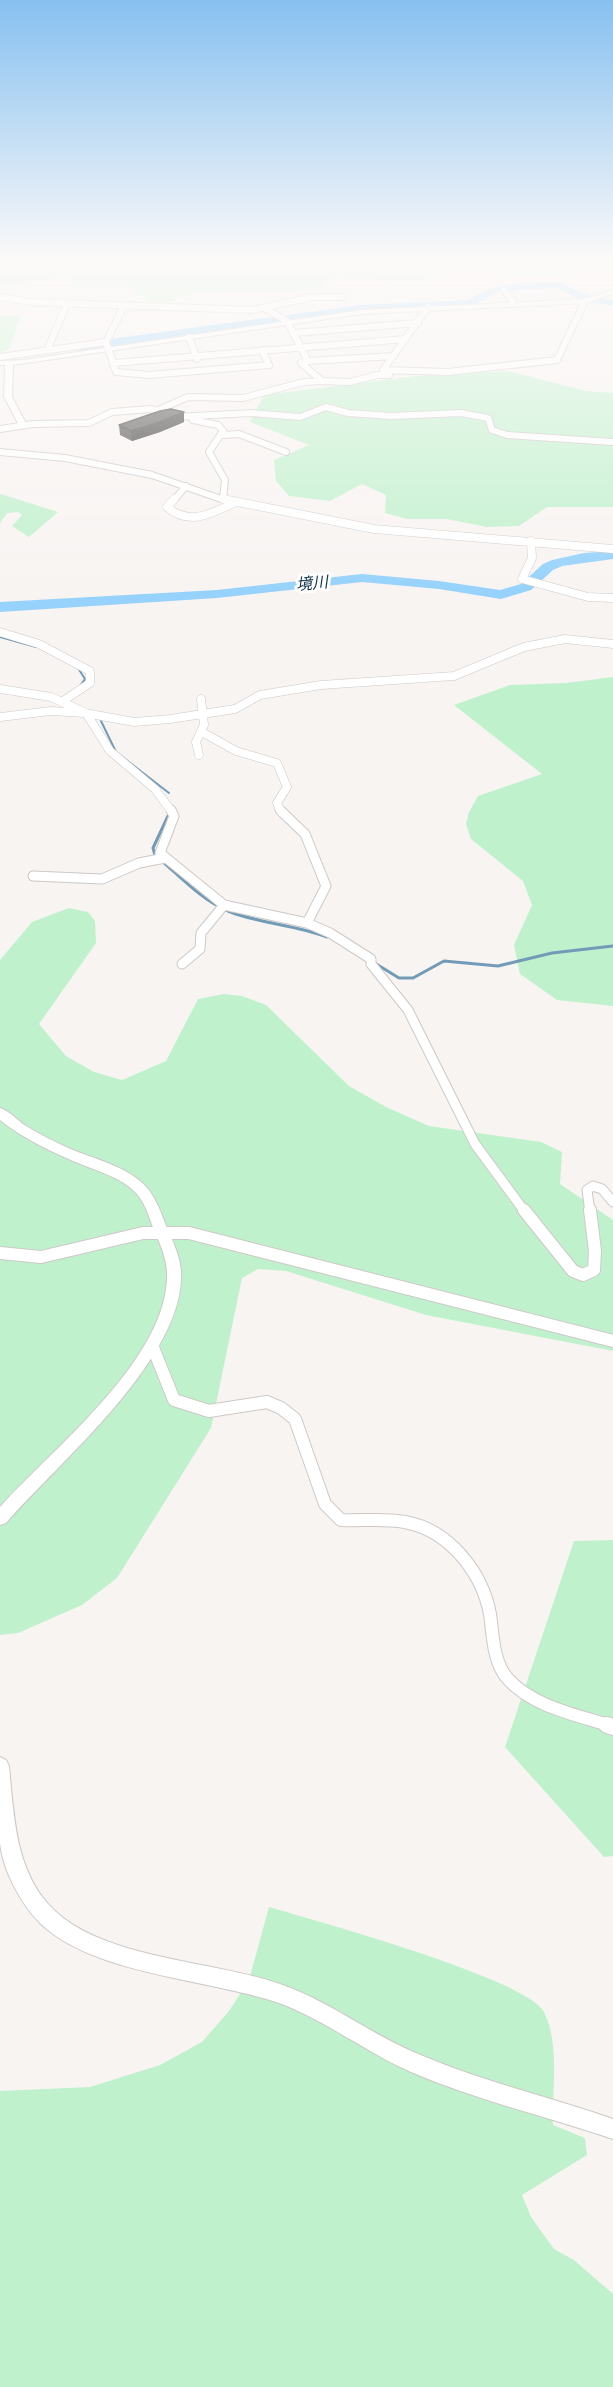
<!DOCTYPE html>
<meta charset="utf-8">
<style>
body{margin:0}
canvas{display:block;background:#f8f4f2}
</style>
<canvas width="613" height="2387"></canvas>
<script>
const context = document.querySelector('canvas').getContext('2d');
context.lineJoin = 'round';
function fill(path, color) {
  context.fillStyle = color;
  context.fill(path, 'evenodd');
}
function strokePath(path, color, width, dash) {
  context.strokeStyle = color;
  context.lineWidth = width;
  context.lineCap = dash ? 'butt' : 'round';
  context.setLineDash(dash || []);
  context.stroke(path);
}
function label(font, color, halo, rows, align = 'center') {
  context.font = font + ' Montserrat,"Noto Sans JP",sans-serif';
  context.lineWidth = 6;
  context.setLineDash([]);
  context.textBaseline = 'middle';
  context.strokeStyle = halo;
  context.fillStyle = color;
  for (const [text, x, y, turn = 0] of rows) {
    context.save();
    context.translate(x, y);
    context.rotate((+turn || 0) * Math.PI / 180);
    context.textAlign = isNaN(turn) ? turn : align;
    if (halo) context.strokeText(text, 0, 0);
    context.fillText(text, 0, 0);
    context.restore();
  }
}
fill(new Path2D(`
 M 0,258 L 28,260 L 36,258 L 244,258 L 265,267 L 305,266 L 307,258 L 613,258 L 613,266 L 579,268 L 543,278 L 453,268 L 419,282 L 331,278 L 315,290 L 215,290 L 178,296 L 173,302 L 152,302 L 127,287 L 67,287 L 72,283 L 71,277 L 0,286 Z
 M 21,315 L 9,350 L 0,352 L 0,316 Z
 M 508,371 L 586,391 L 613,393 L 613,507 L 547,507 L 519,526 L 487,527 L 447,519 L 407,519 L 385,513 L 386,495 L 362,484 L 330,501 L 289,496 L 276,481 L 274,460 L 309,445 L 250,422 L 264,395 L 415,376 Z
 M 0,494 L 1,494 L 58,512 L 29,537 L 12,526 L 22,515 L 18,512 L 7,513 L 0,523 Z
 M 613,677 L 613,1006 L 557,1000 L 520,974 L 514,945 L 532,905 L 523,881 L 471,839 L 466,824 L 469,812 L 478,796 L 542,774 L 454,705 L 510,685 L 566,683 Z
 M 69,908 L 88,912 L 95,921 L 96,943 L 39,1024 L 66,1056 L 94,1072 L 122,1080 L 166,1061 L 198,999 L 224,994 L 242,996 L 266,1005 L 349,1086 L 386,1107 L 429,1126 L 541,1142 L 562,1152 L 560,1184 L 613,1220 L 613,1351 L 426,1315 L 286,1271 L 258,1269 L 242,1278 L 211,1428 L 117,1578 L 82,1605 L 18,1633 L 0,1635 L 0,960 L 32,922 Z
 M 613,1540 L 613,1856 L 604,1857 L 505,1747 L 574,1541 Z
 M 269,1907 C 313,1920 528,1979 544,2012 C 560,2044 552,2089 553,2125 L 585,2138 L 587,2155 L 522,2195 L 531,2217 L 554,2249 L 574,2260 L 613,2294 L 613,2387 L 0,2387 L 0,2091 L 90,2087 L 160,2065 L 202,2042 L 229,2011 L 249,1980 Z`), '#c0f1cd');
strokePath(new Path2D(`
 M 0,637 L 36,647
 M 78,668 L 85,679 L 80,686
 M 101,721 L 116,752 L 169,793`), '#729bb8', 2);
strokePath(new Path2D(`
 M 168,816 L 153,848 L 155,855 C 178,874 201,900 228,911 C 256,923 296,925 327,937
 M 373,962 L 399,978 L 413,978 L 444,961 L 498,966 L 552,953 L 613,946`), '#729bb8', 3);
fill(new Path2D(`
 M 559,282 L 587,295 L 613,300 L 613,306 L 580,300 L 557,288 L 500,291 L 472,306 L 361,311 L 80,351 L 74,347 L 80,343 L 361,305 L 469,300 C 496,280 527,283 559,282 Z
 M 613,551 L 613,559 L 562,566 L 553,570 L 531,590 L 501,599 L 439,589 L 362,582 L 217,598 L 0,612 L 0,602 L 217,590 L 362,574 L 439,581 L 500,590 L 521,584 L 543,564 L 552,560 L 584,553 Z`), '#96d2fb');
const minorFar4 = new Path2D(`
 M 504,290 L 515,304
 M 0,297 L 30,302 L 253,310 L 312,297 L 342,297
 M 124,306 L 106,342 L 116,372 L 149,375 L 269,365 L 262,350
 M 428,307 L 383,370 L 448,372 L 557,360 L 585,301
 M 266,309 L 287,321 L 308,361 L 394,356
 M 293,333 L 418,323
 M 189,337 L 197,359
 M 47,350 L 67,304
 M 0,357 L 106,342
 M 114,363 L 406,339
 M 322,381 L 350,382 L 377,375 L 389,375
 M 158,410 L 188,397 L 243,398 L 304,382 L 322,381 L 301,363 L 308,361
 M 176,417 L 251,413 L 300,417 L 326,407 L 348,413 L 391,416 L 461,413 L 488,418 L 492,430 L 507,435 L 613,442
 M 193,420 L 218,425 L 223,431 L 209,452 L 225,480 L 223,499
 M 0,429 L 33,424 L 89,423 L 112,412 L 151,409 L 172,415
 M 223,435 L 239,434 L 286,452
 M 0,452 L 65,458 L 152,475 L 227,501
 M 173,501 L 186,486`);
const minorFar3 = new Path2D(`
 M 174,499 L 167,507 C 189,526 211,514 234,503
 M 223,499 L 374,529 L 613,549
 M 531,541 L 532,558 L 522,579 L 588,597 L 613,598
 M 0,632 L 39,644 L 90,671 L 90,683 L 63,701
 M 0,689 L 51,697 L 86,713 L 110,751 L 155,789 L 172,812
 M 0,717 L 51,711 L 85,713 L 134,722 L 170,719 L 235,709 L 260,695 L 321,685 L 454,676 L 524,647 L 565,639 L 613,644
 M 202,732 L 236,751 L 277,763 L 287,787 L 277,803 L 281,812
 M 199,755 L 196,742 L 204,725 L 201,699`);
const minorFar2 = new Path2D(`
 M 171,810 L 174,816 L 160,853 L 224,905 L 307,923 L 330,933 L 371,959 L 371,964 L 408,1010 L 475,1144 L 525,1212
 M 280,810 L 305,834 L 326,886 L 307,923
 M 33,876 L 102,879 L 139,863 L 165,858
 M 182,964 L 200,949 L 201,933 L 224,905
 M 590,1212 L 587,1190 L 593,1186 L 602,1189 L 613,1202`);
const minorFar1 = new Path2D(`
 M 524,1210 L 573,1271 L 583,1275 L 594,1270 L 595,1251 L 590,1210
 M 0,1253 L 41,1257 L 143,1233 L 189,1233 L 613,1341
 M 152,1345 L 174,1400 L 209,1411 L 267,1402 L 281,1408 L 295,1419 L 325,1504 L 341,1520 C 362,1521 384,1518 405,1522 C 449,1530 482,1572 490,1614 C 493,1635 493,1663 508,1679 C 533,1707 578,1715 611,1726`);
const minor = new Path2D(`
 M 607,1725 L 613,1727`);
const tertiary = new Path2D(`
 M 613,290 L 613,294 L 585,303 L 362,314 L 13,365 L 12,397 L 27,425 L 23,427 L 19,425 L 4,397 L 5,365 L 0,365 L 0,361 L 23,360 L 362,310 L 584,299 Z
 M 0,1108 C 10,1111 18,1121 26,1126 C 39,1134 53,1141 66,1147 C 90,1158 120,1164 140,1181 C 155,1193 160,1211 167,1228 C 173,1242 180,1256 181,1271 C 186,1357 59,1462 6,1523 L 0,1525 L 0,1507 C 53,1448 170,1357 167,1272 C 166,1258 161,1245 155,1233 C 149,1217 145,1200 132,1189 C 118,1177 100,1172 83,1165 C 54,1153 25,1140 0,1120 Z
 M 0,1757 L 6,1760 L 9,1766 C 14,1816 15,1873 54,1910 C 103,1958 212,1961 277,1983 C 329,2000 372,2036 423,2056 C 484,2082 550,2097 613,2119 L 613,2139 C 546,2116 476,2100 411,2072 C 366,2052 325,2020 279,2003 C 210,1979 93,1975 40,1923 C 21,1904 3,1871 0,1843 C 0,1815 0,1786 0,1757 Z`);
strokePath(minorFar4, '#cdc9c7', 8);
strokePath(minorFar3, '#cdc9c7', 9);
strokePath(minorFar2, '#cdc9c7', 11);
strokePath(minorFar1, '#cdc9c7', 14);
strokePath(minor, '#cdc9c7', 18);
strokePath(tertiary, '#cdc9c7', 2);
strokePath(minorFar4, '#fff', 6);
strokePath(minorFar3, '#fff', 8);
strokePath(minorFar2, '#fff', 9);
strokePath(minorFar1, '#fff', 12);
strokePath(minor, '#fff', 16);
fill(tertiary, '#fff');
fill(new Path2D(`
 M 184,422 L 160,432 L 132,441 L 120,435 L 119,425 Z`), '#484744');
fill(new Path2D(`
 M 184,412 L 184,422 L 160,432 L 132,441 L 131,431 Z`), '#3b3937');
const building = new Path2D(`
 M 171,409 L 184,412 L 160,422 L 131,431 L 119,425 L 160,411 Z`);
fill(building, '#54524f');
strokePath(building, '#3b3937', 1.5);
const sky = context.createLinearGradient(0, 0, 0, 592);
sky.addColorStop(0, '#87c0f0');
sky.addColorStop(0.44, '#fcfaf9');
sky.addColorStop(1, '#fcfaf900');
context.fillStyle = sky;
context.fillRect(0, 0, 613, 592);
label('italic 16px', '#13354a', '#fff', [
 ["境川",312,584,-6]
]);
</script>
